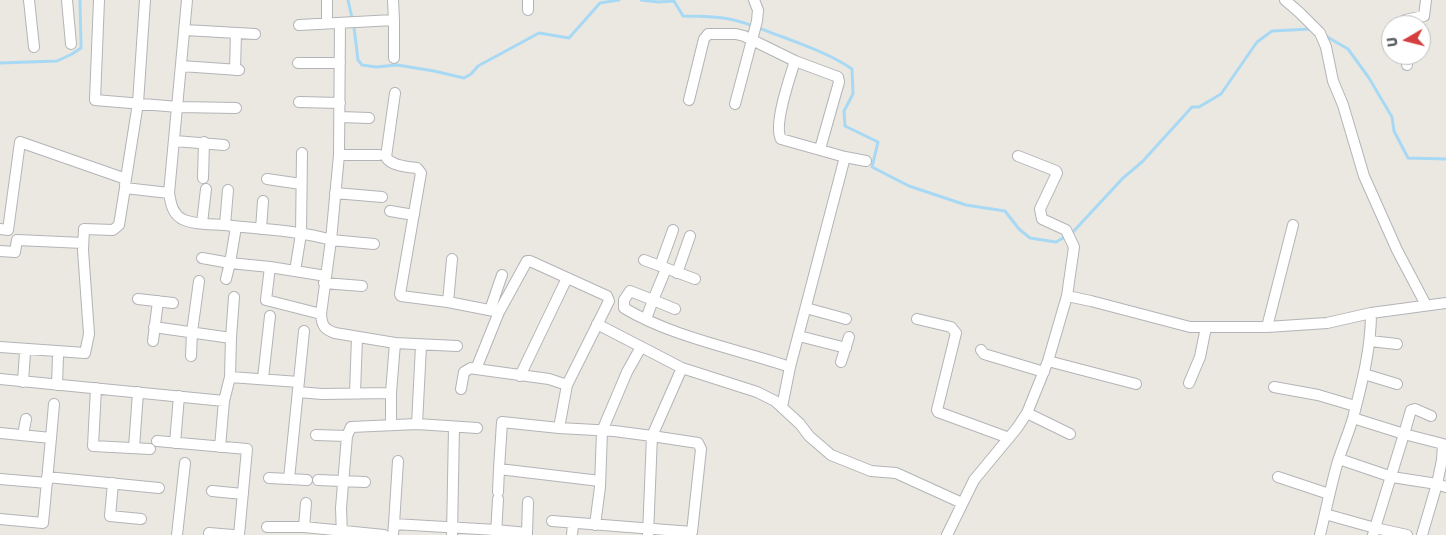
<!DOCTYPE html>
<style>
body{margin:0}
#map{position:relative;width:1446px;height:535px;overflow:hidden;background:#ebe8e1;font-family:Jost,sans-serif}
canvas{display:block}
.north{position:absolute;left:1381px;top:15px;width:50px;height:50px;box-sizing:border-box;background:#fff;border:1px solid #bdbebf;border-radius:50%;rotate:262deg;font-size:14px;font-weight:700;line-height:20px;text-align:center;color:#5a5d60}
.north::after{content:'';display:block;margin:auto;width:18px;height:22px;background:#d43e3f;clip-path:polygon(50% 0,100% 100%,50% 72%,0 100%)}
</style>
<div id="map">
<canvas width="1446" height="535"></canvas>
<div class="north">U</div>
</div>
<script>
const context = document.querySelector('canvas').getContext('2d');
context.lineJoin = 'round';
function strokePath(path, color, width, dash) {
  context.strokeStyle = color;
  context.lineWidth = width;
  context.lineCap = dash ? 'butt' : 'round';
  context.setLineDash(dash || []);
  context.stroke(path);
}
strokePath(new Path2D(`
 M 348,0 L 354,27 L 358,60 L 362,65 L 376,67 L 397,65 L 434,71 L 464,78 L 471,74 L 478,66 L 539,33 L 569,38 L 600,3 L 619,0
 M 641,0 L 658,2 L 674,1 L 683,16 C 698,16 714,16 729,19 C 747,22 765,31 783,37 C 806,46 832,55 852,69 L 853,94 L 844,111 L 845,126 L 878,142 L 872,167 L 909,186 L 966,205 L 1005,211 L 1019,229 L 1030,238 L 1056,242 L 1072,233 L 1123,178 L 1142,162 L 1192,107 L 1199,107 L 1221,94 L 1257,42 L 1272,31 L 1311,29
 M 1324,35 L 1348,49 L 1369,78 L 1392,117 L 1394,131 L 1408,158 L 1446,159
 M 0,63 L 57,61 L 72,54 L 81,48 L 80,0`), '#a8d9f4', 3);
const minor = new Path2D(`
 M 29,0 L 34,47
 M 67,0 L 71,44
 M 99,0 L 95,100 L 178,107 L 236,108
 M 187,0 L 169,193 C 171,204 172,213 182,219 C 194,225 212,224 224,225 C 259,229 297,230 331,240 L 321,314 C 322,326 324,329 335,333 L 395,343
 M 327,0 L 327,23
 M 393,0 L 394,20
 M 1285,0 L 1300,13 L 1320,33 L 1326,47 L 1333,81 L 1343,105 L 1364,176 L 1397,250 L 1426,305
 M 528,10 L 528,0
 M 340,23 L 339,155 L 331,240 L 374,244
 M 299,25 L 394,20 L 394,58
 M 1403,25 L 1405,20 L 1424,16 L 1426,0
 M 185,30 L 255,34
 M 1406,55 L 1407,65
 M 795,61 L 838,77 L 839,82 L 820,149
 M 298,63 L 340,63
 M 181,66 L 239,70
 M 235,70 L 236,33
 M 395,93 L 386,157 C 391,166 407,167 417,168 L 421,173 L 400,294 L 401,296 L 448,302 L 499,312
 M 689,100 L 704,39 L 708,34 L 736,34 L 744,36 L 795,61 C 790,77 773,125 781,139 L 845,157 L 790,367
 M 299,102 L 340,103
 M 735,104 L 757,21 L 758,10 L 754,0
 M 340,117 L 369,118
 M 175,141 L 224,145
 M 339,155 L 379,155
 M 1018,156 L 1056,171 L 1057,173 L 1040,209 L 1042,219 L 1066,230 L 1074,247 L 1067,296
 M 845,157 L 866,161
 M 203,178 L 204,142
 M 267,179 L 301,184
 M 125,185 L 138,103 L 145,0
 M 335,193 L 382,197
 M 390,211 L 414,215
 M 202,223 L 206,189
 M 225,225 L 228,190
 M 236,227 L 230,263 L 270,267
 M 0,229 L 8,230 L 20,142 L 126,179
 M 261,229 L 263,201
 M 0,251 L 15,252 L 17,240 L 83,243
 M 202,258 L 230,263 L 226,279
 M 644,260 L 695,279
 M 527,261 L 530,261 L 607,296 L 609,301 L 567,385 L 549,379 L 476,369 L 499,312 Z
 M 660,266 L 673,230
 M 666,269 L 653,300 L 675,309
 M 295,271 L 301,234 L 302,153
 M 677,273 L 690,236
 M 324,283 L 362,286
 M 138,299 L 173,303
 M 448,302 L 452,259
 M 806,308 L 846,319
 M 490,310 L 502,275
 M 321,314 L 266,300 L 270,267 L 326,276
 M 646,319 L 653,300 L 630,291 L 624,300 L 624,308 C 672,337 737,349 790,367 L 782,407
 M 917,319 L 951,327 L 956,333 L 937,410 L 938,412 L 1009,438
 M 597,324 L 682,368 L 757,392 L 775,401 L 800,424 L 809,436 L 831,455 L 871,471 L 896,473 L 962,503
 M 154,327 L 231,338 L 230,377 L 224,401 L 220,447
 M 1267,327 L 1293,225
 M 304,331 L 289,479 L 307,480
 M 799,336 L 846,348
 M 231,338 L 234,297
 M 153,341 L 158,301
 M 1370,341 L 1397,344
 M 0,347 L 85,353 L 89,334 L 83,250 L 84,229 L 113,230 L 119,225 L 125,188 L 169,193
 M 981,350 L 984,354 L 1044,372
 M 191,356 L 192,332 L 199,281
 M 1048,361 L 1136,384
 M 841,362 L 849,337
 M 1364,374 L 1397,384
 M 520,376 L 567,278
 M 230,377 L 299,382
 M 263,378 L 270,316
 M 0,379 L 224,401
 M 23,382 L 25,352
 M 1189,383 L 1200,357 L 1206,327
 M 57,385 L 58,356
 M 567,385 L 559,428 L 614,431 L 652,436 L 648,535
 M 1274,387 L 1318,395 L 1355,406
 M 96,388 L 93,446 L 150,449
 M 461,389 L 464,372 L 471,368 L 476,369
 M 298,392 L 322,394 L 391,393
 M 355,393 L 357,338
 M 1027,413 L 1070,434
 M 1353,418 L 1404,434 L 1411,410 L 1415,409 L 1431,416
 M 417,424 L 421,346
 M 391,425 L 391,393 L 395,343 L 457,346
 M 559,428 L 502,422 L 499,469 L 600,481
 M 0,433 L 51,438 L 43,523 L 0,519
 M 23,435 L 26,419
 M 316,435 L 347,436
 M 51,438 L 54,404
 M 157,441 L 247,449 L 239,535
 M 175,443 L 179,396
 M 134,448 L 138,392
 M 1339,459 L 1392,477 L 1437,484 L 1422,535
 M 47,477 L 159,488
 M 1278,477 L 1329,494
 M 269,478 L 289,479
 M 0,479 L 47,483
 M 318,480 L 365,482
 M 113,483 L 110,516 L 141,519
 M 212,491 L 243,494
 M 498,492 L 499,469
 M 306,503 L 304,527 L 384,535
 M 1325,514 L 1375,528 L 1373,535
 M 552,521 L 692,532 L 701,449 L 698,443 L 652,436 L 682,368
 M 394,524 L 398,461
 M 595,525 L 600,487 L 602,431 L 627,372 L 641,347
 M 267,527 L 304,527
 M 209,533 L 233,535
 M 527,533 L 528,502
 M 177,535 L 185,463
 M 342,535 L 341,508 L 347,436 L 351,427 L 417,424 L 477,428
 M 393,535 L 394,524 L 496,530 L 527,533 L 527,535
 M 452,535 L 454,427
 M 496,535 L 498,499
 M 572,535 L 573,524
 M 947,535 L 974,480 L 1017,428 L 1027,413 L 1048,361 L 1067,296 L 1091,301 L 1190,327 L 1267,327 L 1327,323 L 1371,313 L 1446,303
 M 1320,535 C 1326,510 1331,485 1338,461 C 1343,446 1349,432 1353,418 C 1362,383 1371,349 1371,313
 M 1407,535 L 1375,528 L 1404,434 L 1443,444 L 1442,460 L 1437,484 L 1446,487`);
strokePath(minor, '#b2b4b7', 12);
strokePath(minor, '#fff', 10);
</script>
